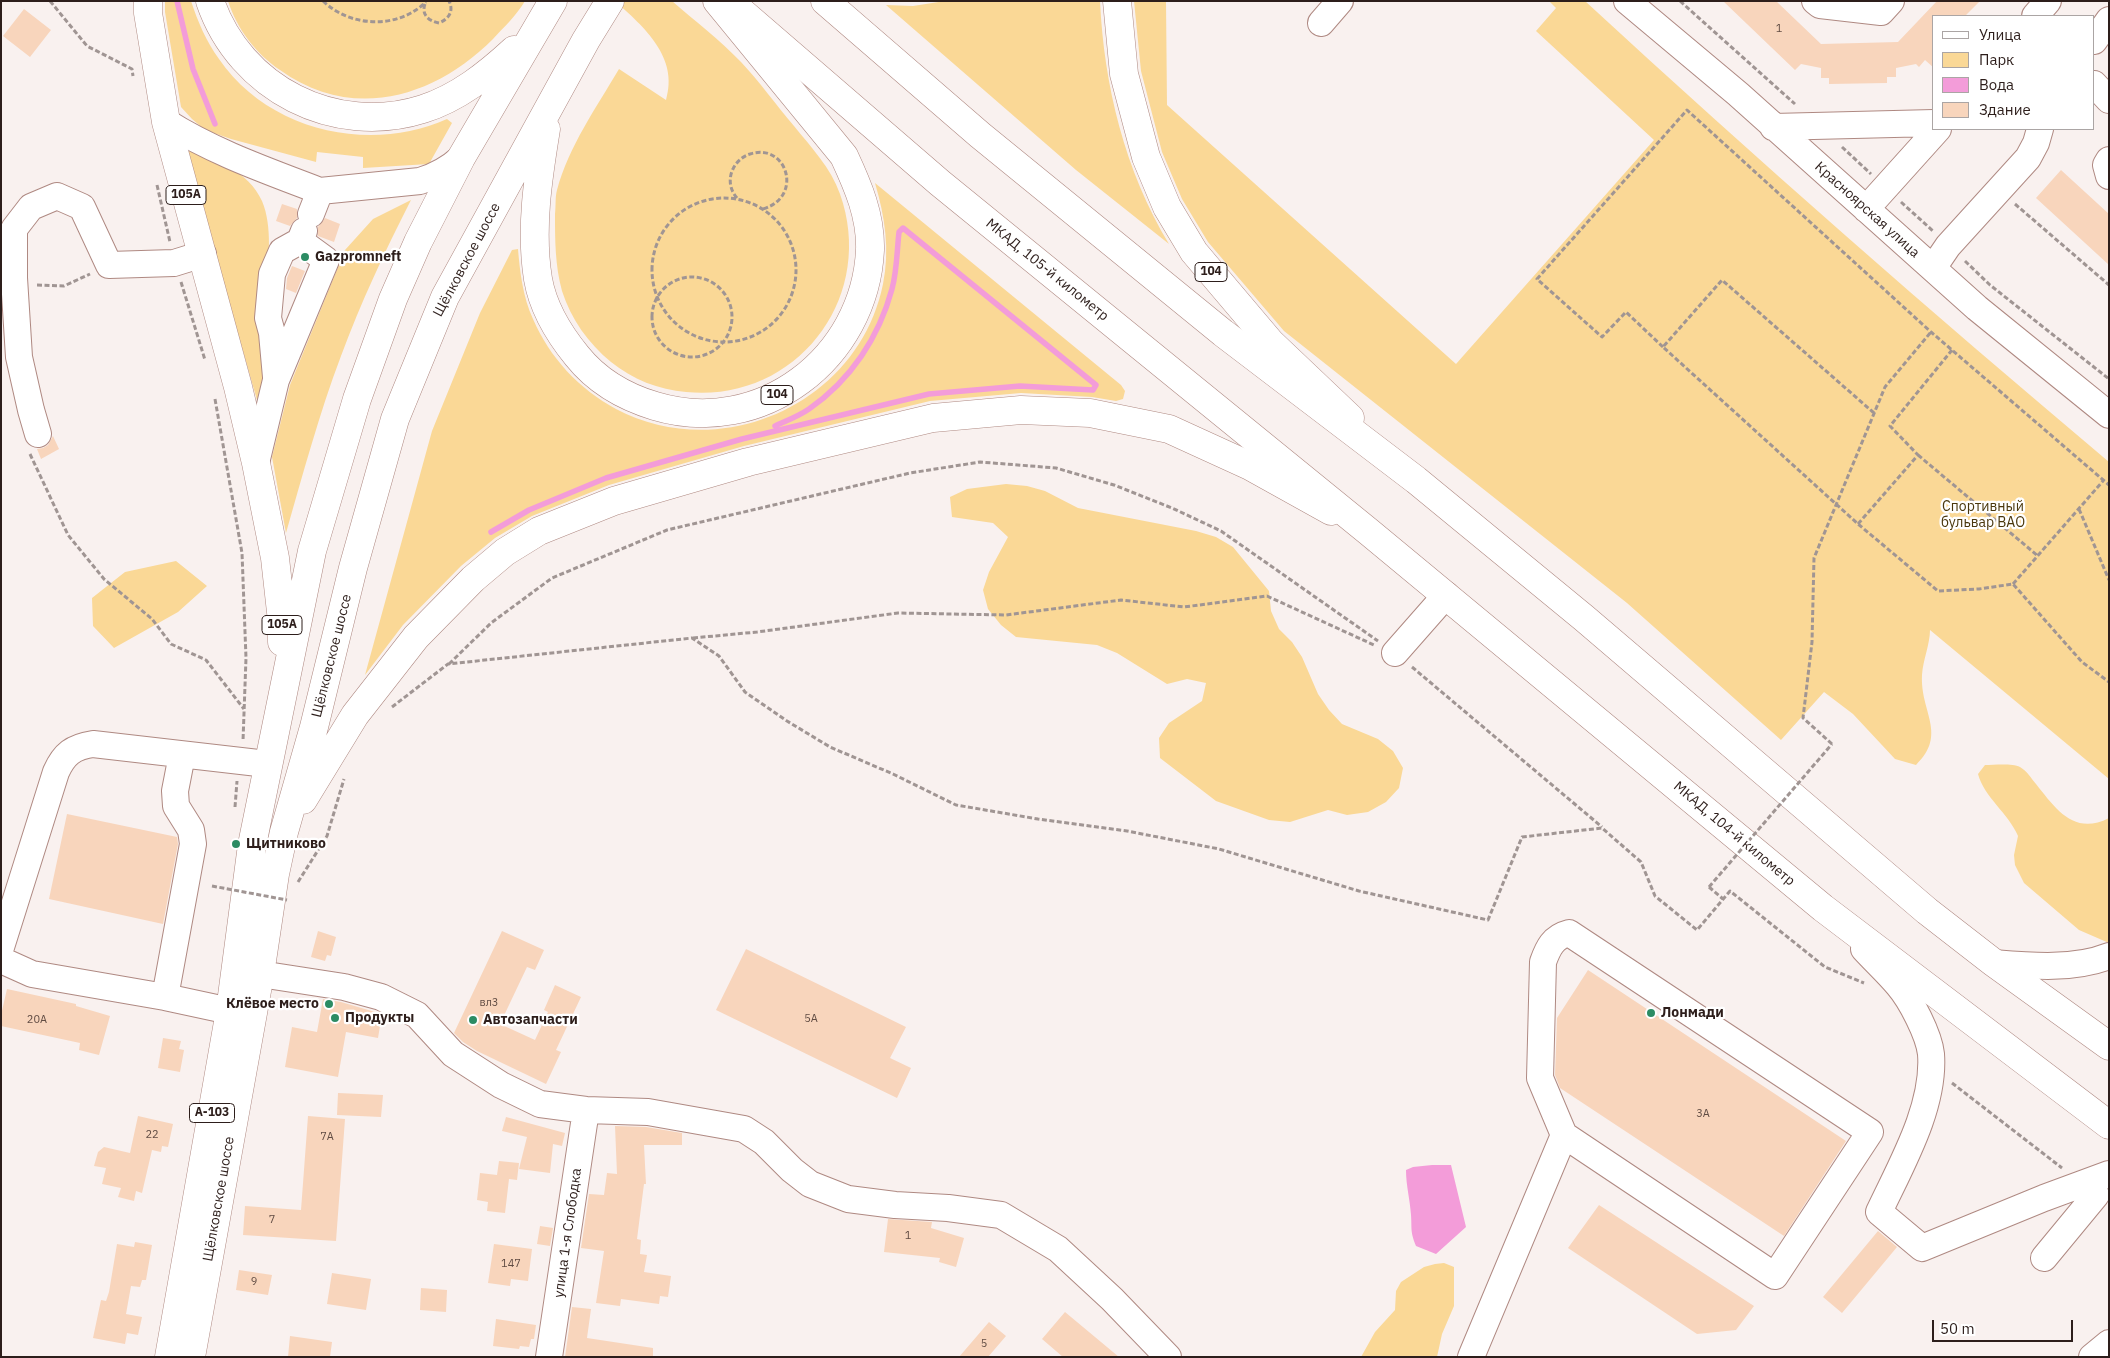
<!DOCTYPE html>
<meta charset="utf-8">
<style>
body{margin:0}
#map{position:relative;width:2110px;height:1358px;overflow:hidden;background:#f9f1ef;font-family:"IBM Plex Sans",sans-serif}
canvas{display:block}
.frame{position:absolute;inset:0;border:2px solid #2d1e1b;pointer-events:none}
.legend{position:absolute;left:1932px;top:15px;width:162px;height:115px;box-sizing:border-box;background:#fff;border:1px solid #aba5a4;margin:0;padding:6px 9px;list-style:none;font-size:15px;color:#2d1e1b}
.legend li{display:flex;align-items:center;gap:10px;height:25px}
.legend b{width:25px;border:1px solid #aba5a4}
.scale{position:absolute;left:1932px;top:1320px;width:141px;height:22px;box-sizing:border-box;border:2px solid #2d1e1b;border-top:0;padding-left:6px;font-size:15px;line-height:18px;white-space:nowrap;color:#2d1e1b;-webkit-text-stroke:4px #fff;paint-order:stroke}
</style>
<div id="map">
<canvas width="2110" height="1358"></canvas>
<div class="frame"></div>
<ul class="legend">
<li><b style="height:6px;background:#fff"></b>Улица</li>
<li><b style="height:14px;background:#fad896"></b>Парк</li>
<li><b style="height:14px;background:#f39cd9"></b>Вода</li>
<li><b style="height:14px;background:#f8d5bc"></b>Здание</li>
</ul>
<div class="scale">50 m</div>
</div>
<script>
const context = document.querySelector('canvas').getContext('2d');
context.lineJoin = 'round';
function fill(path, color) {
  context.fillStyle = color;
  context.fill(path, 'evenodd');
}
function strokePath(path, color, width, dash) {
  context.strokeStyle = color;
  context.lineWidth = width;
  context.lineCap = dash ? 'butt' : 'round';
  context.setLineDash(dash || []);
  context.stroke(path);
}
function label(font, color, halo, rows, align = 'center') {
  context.font = font + ' "IBM Plex Sans",sans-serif';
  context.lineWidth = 4.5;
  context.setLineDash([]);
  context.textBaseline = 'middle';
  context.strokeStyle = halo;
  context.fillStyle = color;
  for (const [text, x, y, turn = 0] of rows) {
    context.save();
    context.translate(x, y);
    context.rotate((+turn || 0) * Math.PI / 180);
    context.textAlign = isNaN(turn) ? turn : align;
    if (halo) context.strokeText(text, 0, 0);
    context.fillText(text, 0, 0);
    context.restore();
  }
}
fill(new Path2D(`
 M 165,1 L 191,1 C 198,22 206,41 219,59 C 268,131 370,154 447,119 L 452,123 L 429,164 L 363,168 L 363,157 L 317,152 L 316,162 L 231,139 L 205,130 L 192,119 L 181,107 L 165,12 Z
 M 228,1 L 525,1 C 516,16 504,27 493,39 C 434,98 352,122 280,70 C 256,54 237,29 228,1 Z
 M 615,1 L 672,1 C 695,21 720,40 741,62 C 760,82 776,105 794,126 C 811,147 831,168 840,194 C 877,298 796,403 686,392 C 659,390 632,379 611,362 C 588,343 571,319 562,291 C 555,265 555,240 555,214 C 556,206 555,197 557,190 C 569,146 596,108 619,69 L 666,100 C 679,57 644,27 615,1 Z
 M 945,1 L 1100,1 C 1104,86 1125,171 1169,244 L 1076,170 L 886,5 L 913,6 Z
 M 1134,1 L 1166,1 L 1167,105 L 1456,364 L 1654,140 L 1536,31 L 1556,8 L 1549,1 L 1585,1 C 1756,159 1931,312 2109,462 L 2109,779 L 1930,630 C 1930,644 1923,660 1922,675 C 1920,712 1948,734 1916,765 L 1895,759 L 1853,714 L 1824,692 L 1781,740 L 1627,603 L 1284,331 L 1208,242 L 1182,199 L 1162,152 L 1141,71 Z
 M 185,150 C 215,157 249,172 262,201 C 273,227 268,261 267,289 C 265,328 265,368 259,407 Z
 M 875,183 L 1121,385 L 1125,391 L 1123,399 L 1116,401 L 1092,397 L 1021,393 L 930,401 L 744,446 L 609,485 L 532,516 L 495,538 L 461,566 L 403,625 L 365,675 L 432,431 L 480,313 L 512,250 L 518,249 C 520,273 523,297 533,319 C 550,358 579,389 616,409 C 722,465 859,403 883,284 C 890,250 885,217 875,183 Z
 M 411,200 C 385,251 361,302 341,356 C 319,414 303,474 286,533 L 272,457 L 290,385 L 345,250 L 373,219 Z
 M 1006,484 L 1027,486 L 1045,491 L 1078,508 L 1196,531 L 1216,537 L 1233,547 L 1269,591 L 1271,611 L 1279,629 L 1292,642 L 1302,657 L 1318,694 L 1329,710 L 1342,724 L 1378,739 L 1393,751 L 1403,768 L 1399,788 L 1386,802 L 1368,812 L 1347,815 L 1328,810 L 1290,822 L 1269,820 L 1216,801 L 1160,758 L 1159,738 L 1169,723 L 1202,701 L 1206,683 L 1187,679 L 1167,684 L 1117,653 L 1097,645 L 1016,637 L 1001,625 L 988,609 L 983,590 L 989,572 L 1008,537 L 993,523 L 952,517 L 950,497 L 967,489 Z
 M 176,561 L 207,586 L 178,612 L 114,648 L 93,626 L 92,598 L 125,572 Z
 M 1985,765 C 1994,765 2012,763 2020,767 C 2027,771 2031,778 2036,784 C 2056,809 2074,836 2109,818 L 2109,943 L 2079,930 L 2024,883 L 2015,865 L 2014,855 L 2018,836 C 2008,813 1984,797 1978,774 Z
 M 1444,1263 L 1454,1267 L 1454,1306 L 1442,1334 L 1437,1357 L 1361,1357 L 1375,1332 L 1395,1310 L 1396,1291 L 1401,1282 L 1424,1267 L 1435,1264 Z`), '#fad896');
fill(new Path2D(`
 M 1432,1165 L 1451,1165 L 1466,1227 L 1436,1254 L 1416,1246 C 1410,1231 1412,1229 1411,1215 C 1410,1199 1406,1186 1406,1170 L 1413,1167 Z`), '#f39cd9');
strokePath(new Path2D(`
 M 177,1 L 193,69 L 215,124
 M 491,532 L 529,510 L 606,478 L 742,439 L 929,394 L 1020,386 L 1093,390 L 1096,385 L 903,228 L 899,232 C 897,250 897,271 892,289 C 879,337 851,380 809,409 C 799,416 786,421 775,426`), '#f39cd9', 5.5);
fill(new Path2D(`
 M 1723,1 L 1776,1 L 1821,44 L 1898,42 L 1937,1 L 1980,1 L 1965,16 L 1934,16 L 1934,68 L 1925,60 L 1919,67 L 1916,64 L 1896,68 L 1896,77 L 1887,77 L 1887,83 L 1829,84 L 1829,78 L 1821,78 L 1821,68 L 1801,64 L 1795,70 Z
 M 24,9 L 51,30 L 30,57 L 3,36 Z
 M 2061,170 L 2109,214 L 2109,265 L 2036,198 Z
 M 282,204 L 297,209 L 297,218 L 290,226 L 276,221 Z
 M 325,218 L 340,224 L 334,242 L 318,236 L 318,227 Z
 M 292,266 L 305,271 L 296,293 L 286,289 L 287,278 Z
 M 53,436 L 59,449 L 41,459 L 37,449 L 43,448 L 48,445 Z
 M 67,814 L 177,837 L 178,844 L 163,924 L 49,899 Z
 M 318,931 L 336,937 L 331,956 L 327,955 L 325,961 L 311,957 Z
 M 502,931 L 544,950 L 535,970 L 527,967 L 500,1024 L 535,1040 L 548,1012 L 544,1010 L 555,985 L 581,997 L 556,1050 L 561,1052 L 546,1084 L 477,1051 L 463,1042 L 454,1033 Z
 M 746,949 L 906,1027 L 890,1058 L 911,1068 L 897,1098 L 716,1010 Z
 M 1588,970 L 1846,1141 L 1784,1236 L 1560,1088 L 1555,1075 L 1557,1018 Z
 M 7,989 L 76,1004 L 76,1006 L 110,1016 L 99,1055 L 79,1050 L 80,1043 L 1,1026 L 1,1015 Z
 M 323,999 L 341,1002 L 382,1014 L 378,1038 L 346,1032 L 338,1077 L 285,1067 L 292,1027 L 317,1032 Z
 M 163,1038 L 181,1041 L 179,1049 L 184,1050 L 180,1072 L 158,1068 Z
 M 338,1093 L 383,1095 L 381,1117 L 337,1115 Z
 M 138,1116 L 173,1124 L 168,1147 L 162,1146 L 161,1152 L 152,1150 L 142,1193 L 136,1191 L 134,1201 L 118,1197 L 121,1188 L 102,1184 L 106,1168 L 94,1166 L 98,1152 L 104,1147 L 130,1153 Z
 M 308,1116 L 345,1119 L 336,1241 L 243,1235 L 245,1206 L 301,1210 Z
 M 506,1117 L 565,1133 L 562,1146 L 553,1144 L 550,1173 L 519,1169 L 527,1137 L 502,1131 Z
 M 615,1126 L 646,1127 L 682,1133 L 682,1145 L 644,1145 L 646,1184 L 644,1184 L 637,1239 L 641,1240 L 640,1254 L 647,1255 L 644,1272 L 671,1276 L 668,1297 L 660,1296 L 659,1304 L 621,1299 L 620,1306 L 596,1303 L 604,1251 L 581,1248 L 589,1194 L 604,1195 L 607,1173 L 617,1174 Z
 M 499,1161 L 519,1163 L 517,1180 L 509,1179 L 505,1213 L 487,1211 L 488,1202 L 477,1200 L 480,1173 L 497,1175 Z
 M 1599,1205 L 1754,1306 L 1736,1330 L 1697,1334 L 1568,1248 Z
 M 888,1219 L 932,1222 L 931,1228 L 964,1238 L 956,1267 L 939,1262 L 940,1258 L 884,1252 Z
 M 540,1226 L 553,1228 L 550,1246 L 537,1244 Z
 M 1878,1231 L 1897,1247 L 1842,1313 L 1823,1297 Z
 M 135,1242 L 152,1245 L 146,1280 L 142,1280 L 140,1287 L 131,1286 L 126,1314 L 142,1317 L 138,1335 L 127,1333 L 125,1344 L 93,1338 L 101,1300 L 106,1301 L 109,1292 L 117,1244 L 134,1247 Z
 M 494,1244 L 532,1249 L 528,1281 L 511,1279 L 510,1286 L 488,1283 Z
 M 239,1270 L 272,1275 L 268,1295 L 236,1290 Z
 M 332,1273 L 371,1279 L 366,1310 L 327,1304 Z
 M 421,1288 L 447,1290 L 446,1312 L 420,1310 Z
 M 572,1307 L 591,1309 L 587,1338 L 653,1348 L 653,1357 L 565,1357 Z
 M 1065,1312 L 1119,1357 L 1063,1357 L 1042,1339 Z
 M 496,1319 L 536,1325 L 534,1339 L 531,1339 L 529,1347 L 520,1346 L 519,1349 L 493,1346 Z
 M 989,1322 L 1006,1336 L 988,1357 L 959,1357 Z
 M 290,1336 L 332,1342 L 330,1357 L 288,1357 Z`), '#f8d5bc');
const minor = new Path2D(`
 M 1627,1 L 1738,94 L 1977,308 L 2109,415
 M 1815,1 L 1820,5 L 1881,12 L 1891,1
 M 2035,16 L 2048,1
 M 1321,23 L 1340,1
 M 2094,41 L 2109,20
 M 2094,84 L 2109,100
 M 166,122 C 213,152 268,171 320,191
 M 1773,127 L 1934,123
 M 2109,160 L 2106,165 L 2109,176
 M 1866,209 L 1938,129
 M 311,214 L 320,191 L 420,181 C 436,176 449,169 461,158
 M 1933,268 L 1948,246 L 2028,158 L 2036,143 L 2040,129
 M 276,377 L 272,333 L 268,318 L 272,274 L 282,251 L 300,241
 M 38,434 L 31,410 L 19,357 L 14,278 L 14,229 L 31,207 L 57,196 L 82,207 L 109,265 L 174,263 L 203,254
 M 256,463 L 276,380 L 326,260 L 300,241 L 304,231
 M 1395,653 L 1446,595
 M 182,755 L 175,791 L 176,806 L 191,830 L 193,844 L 165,997 L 230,1011
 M 1,947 L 56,772 C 64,754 73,747 93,744 L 267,764
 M 1864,949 C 1875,961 1888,973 1898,985 C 1911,1000 1929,1035 1931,1054 C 1935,1107 1901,1165 1879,1212 L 1922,1248 L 2044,1198 L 2109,1174
 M 1,960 L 32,974 L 165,997
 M 1994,963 C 2030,966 2074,970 2109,956
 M 260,974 L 344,987 L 381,997 L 417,1015 L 453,1054 L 501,1085 L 540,1104 L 586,1110 L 648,1112 L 744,1129 L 764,1142 L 792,1170 L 810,1184 L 848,1199 L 895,1205 L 948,1208 L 1001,1215 L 1058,1249 L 1112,1299 L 1168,1357
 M 2044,1258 L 2096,1195
 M 549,1357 L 586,1110
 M 1471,1357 L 1564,1135 L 1540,1078 L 1543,962 C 1548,948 1553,937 1569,933 L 1870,1132 L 1775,1276 L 1564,1135
 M 2092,1357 L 2109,1343`);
const major = new Path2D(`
 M 148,1 L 148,13 L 166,122 L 238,387 L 256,463 L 275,558 L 282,621 L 282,642
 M 210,1 C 240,89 335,137 423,109 C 458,98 488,74 514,50
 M 1117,1 L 1124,74 L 1146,157 L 1167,207 L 1194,252 L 1271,343 L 1350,418
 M 546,129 C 538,178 530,229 538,279 C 543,308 559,334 577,356 C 597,381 625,397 655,406 C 761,438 865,358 870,250 C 871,216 858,186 844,156 L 717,1
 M 303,800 L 355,715 L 416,637 L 473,579 L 505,552 L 539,531 L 614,501 L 748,462 L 933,418 L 1021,410 L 1090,413 L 1169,429 L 1250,466 L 1331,511
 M 169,1357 L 230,1011 L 252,845 L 312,551 L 357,399 L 393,299 L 418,242 L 461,158 L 553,1
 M 191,1357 L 260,974 L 275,874 L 284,832 L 314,727 L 353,568 L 395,419 L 445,297 L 586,40 L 610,1`);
const highway = new Path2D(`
 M 729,1 L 940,183 L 1369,532 L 1823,908 L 2109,1125
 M 825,1 L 980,135 L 1223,333 L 1416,480 L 1584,618 L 1927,911 L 1994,963 L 2109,1046`);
strokePath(minor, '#af8982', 28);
strokePath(major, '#af8982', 29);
strokePath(highway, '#af8982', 29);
strokePath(new Path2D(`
 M 50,1 L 87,46 L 132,69 L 133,76
 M 323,1 C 351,28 398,29 426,2
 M 1680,1 L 1795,104
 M 425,4 C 421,15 429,21 439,23 C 449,19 454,11 449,1
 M 1842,147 L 1871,174
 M 157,185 L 170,242
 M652 270a72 72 0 1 1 144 0a72 72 0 1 1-144 0Z
 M 737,198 C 730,190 728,179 733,169 C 736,162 743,156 750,154 C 787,142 804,197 763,209
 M 1901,202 L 1933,231
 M 2015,204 L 2109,285
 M 1965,261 L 1990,285 L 2109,379
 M652 317a40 40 0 1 1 80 0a40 40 0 1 1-80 0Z
 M 181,282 L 205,360
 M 37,285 L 64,286 L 90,274
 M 1663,347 L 1626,312 L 1602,337 L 1537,279 L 1687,110 L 1931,332 L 2109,485
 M 215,399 L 242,553 L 246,658 L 243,741
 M 1874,413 L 1722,280 L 1663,347 L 1858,524 L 1938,591 L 1979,589 L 2013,584 L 2082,662 L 2109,682
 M 30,454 L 68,535 L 104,579 L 152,619 L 171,644 L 206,660 L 244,709
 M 1918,455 L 2038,556
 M 2079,509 L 2109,580
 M 1858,524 L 1918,455 L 1890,426 L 1952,350
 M 2013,584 L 2103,481
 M 693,638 L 757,632 L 898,613 L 1006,615 L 1121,600 L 1184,607 L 1267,596 L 1374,645
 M 449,664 L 491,623 L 552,578 L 667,530 L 910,473 L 980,462 L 1056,468 L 1114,485 L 1172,508 L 1221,531 L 1378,641
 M 1412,667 L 1602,827
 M 392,707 L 448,664 L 692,638 L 719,656 L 745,692 L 787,721 L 830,747 L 893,774 L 956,805 L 1038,819 L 1127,831 L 1219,849 L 1359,891 L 1488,920 L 1522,837 L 1602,828 L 1641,862 L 1655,896 L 1697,930 L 1730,891 L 1825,967 L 1864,983
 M 1832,744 L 1803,718 L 1812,642 L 1814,558 L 1885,387 L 1931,332
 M 235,807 L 237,781
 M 298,882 L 327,836 L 344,779
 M 1709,887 L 1723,899
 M 1952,1083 L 2062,1168`), '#a09593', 3, [5, 2.5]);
strokePath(minor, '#fff', 26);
strokePath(major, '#fff', 28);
strokePath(highway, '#fff', 28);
strokePath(new Path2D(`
 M 212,886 L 287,900
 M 1709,887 L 1832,744`), '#a09593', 3, [5, 2.5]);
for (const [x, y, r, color] of [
 [305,257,5,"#2c8c64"],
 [236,844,5,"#2c8c64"],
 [329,1004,5,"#2c8c64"],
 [1651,1013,5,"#2c8c64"],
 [335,1018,5,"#2c8c64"],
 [473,1020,5,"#2c8c64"]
]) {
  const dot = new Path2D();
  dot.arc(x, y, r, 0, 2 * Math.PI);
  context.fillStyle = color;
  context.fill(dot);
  strokePath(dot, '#fff', 2);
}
label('11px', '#604c43', null, [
 ["1",1779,29],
 ["вл3",489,1003],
 ["5A",811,1019],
 ["20А",37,1020],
 ["3A",1703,1114],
 ["22",152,1135],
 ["7А",327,1137],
 ["7",272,1220],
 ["1",908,1236],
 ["147",511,1264],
 ["9",254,1282],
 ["5",984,1344]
]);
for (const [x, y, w] of [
 [186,195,40],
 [1211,272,32],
 [777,395,32],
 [282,625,40],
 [212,1113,45]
]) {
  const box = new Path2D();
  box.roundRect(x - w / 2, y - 9.5, w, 19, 4);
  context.fillStyle = '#fff';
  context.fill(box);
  strokePath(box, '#2d1e1b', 1);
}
label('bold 12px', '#2d1e1b', null, [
 ["105A",186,195],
 ["104",1211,272],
 ["104",777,395],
 ["105A",282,625],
 ["А-103",212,1113]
]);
label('14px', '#2d1e1b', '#fff', [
 ["Красноярская улица",1867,210,42],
 ["Щёлковское шоссе",467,260,-62],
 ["МКАД, 105-й километр",1047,270,39],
 ["Щёлковское шоссе",332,656,-76],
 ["МКАД, 104-й километр",1734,834,40],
 ["Щёлковское шоссе",219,1199,-80],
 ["улица 1-я Слободка",568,1233,-82]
]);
label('bold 14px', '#2d1e1b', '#fff', [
 ["Gazpromneft",315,257],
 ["Щитниково",246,844],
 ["Клёвое место",319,1004,"right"],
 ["Лонмади",1661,1013],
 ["Продукты",345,1018],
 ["Автозапчасти",483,1020]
], 'left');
label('14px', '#4a370c', '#fff', [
 ["Спортивный",1983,507],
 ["бульвар ВАО",1983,523]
]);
</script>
